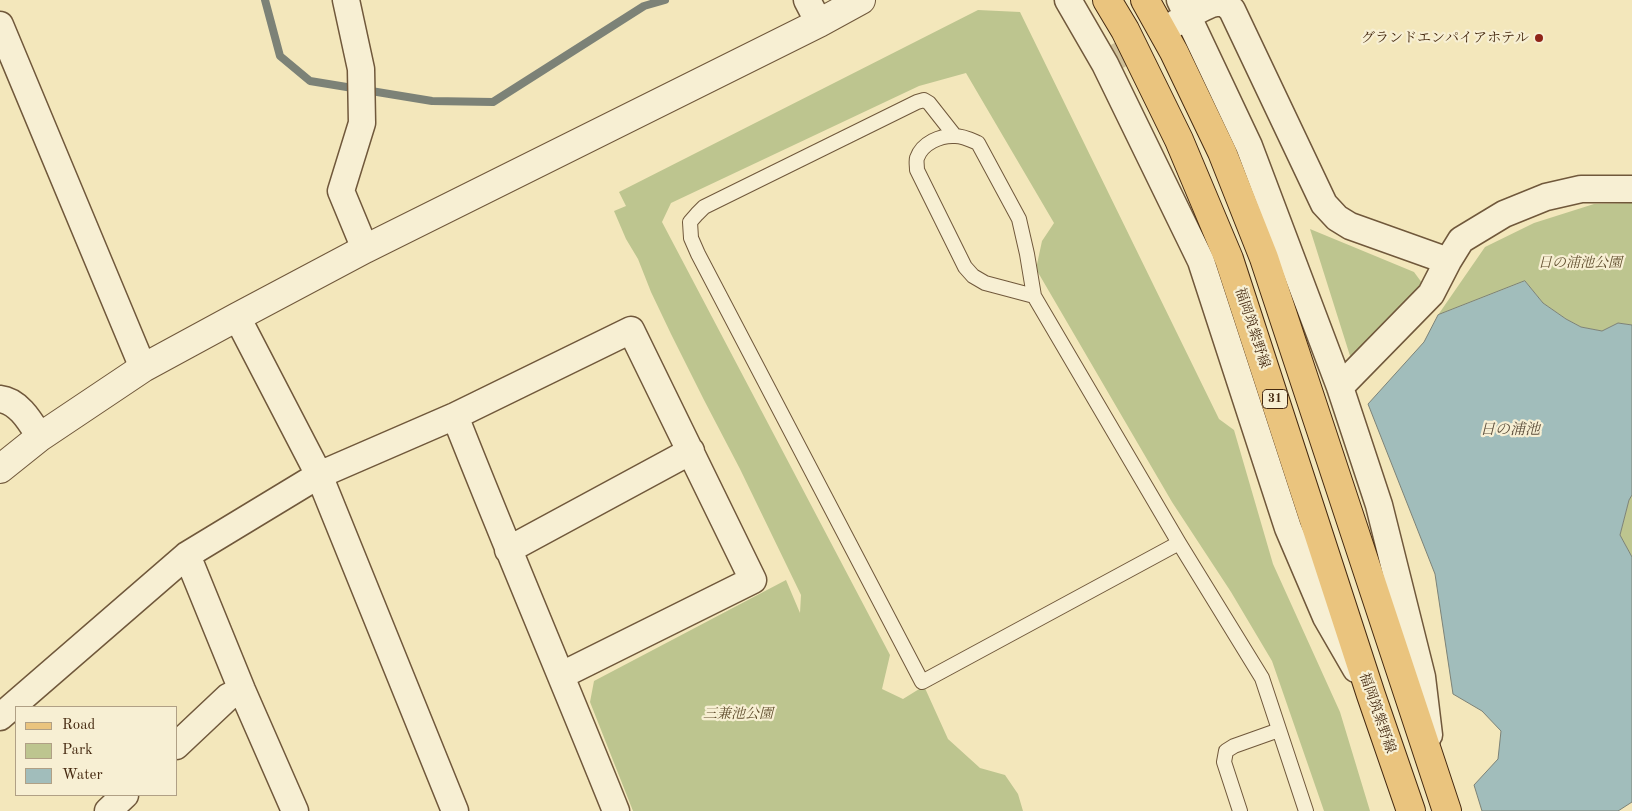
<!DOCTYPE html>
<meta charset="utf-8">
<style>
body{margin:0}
#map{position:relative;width:1632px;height:811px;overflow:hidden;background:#f3e7bb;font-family:"Old Standard TT",serif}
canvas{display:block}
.legend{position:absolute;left:15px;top:706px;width:162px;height:90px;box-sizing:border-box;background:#f7efd3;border:1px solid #b0a085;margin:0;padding:6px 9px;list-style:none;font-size:15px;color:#452910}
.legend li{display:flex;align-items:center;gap:10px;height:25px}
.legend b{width:25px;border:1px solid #b0a085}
</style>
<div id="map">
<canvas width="1632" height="811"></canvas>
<ul class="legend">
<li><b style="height:6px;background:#eac47e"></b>Road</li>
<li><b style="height:14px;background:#bdc58f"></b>Park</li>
<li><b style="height:14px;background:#a1bdbb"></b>Water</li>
</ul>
</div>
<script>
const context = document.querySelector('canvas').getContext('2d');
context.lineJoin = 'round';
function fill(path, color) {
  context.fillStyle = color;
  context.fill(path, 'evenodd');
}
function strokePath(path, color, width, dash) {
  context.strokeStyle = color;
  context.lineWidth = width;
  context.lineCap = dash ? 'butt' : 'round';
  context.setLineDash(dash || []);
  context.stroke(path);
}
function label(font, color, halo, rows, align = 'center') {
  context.font = font + ' "Old Standard TT","Noto Serif JP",serif';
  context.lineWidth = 4.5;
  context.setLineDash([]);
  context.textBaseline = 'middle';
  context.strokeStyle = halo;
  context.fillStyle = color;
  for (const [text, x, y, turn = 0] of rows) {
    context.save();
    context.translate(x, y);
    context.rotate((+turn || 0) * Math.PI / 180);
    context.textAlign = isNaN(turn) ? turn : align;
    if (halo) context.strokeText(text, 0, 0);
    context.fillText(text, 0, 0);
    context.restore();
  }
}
fill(new Path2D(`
 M 978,10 L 1020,12 L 1219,419 L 1234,430 L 1273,564 L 1340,712 L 1370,811 L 1324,811 L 1272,661 L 1231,592 L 1172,502 L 1036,269 L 1042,241 L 1054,223 L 966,73 L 919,86 L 671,203 L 662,222 L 890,655 L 882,689 L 903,699 L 924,686 L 948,739 L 980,768 L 1005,775 L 1018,794 L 1023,811 L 633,811 L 590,702 L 594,681 L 786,580 L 800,613 L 801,595 L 740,469 L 704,400 L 671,334 L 651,292 L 638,259 L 626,239 L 614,211 L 626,206 L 619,192 Z
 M 1632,203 L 1632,325 L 1618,323 L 1602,331 L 1581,327 L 1566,319 L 1543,303 L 1525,281 L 1438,315 L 1485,247 L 1534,223 L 1594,204 Z
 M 1310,229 L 1414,272 L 1425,287 L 1351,359 Z
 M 1632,495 L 1632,557 L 1620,535 L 1629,500 Z`), '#bdc58f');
const water = new Path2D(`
 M 1525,281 L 1543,303 L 1566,319 L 1581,327 L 1602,331 L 1618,323 L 1632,325 L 1632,495 L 1629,500 L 1620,535 L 1632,557 L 1632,802 L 1618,811 L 1482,811 L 1474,785 L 1498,759 L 1501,731 L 1482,711 L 1453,694 L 1435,574 L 1368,404 L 1424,342 L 1438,315 Z`);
fill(water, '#a1bdbb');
strokePath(water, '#7c8277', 1);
strokePath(new Path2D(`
 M 265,0 L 280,56 L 310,81 L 432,101 L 493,102 L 644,6 L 665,0`), '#7c8277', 8);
strokePath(new Path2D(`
 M 1116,57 L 1176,23`), '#d0c199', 26, [26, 13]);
const service = new Path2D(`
 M 955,136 L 929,103 L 924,100 L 917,102 L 704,207 L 697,214 L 690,222 L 691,238 L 698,254 L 922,682 L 1179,543
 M 1034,296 L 985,283 L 973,276 L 965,267 L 917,170 C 917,166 916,161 917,158 C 922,143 941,135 955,136 C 963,136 971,140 978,143 L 1019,219 L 1027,254 L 1034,296 L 1179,543 L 1262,678 L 1306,811
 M 1240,811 L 1224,762 L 1226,751 L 1234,746 L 1279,730`);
const minor = new Path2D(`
 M 346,0 L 361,69 L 362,123 L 341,191 L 365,249
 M 807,0 L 819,23
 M 1068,0 L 1105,64 L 1201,261 L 1288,528 L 1326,617 L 1356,669
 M 1180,0 L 1249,146 L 1340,387 L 1379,505 L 1422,677 L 1429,735
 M 1176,23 C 1187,17 1210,1 1222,3 C 1226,4 1229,7 1232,10 L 1324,204 L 1337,218 L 1350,226 L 1448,261
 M 0,25 L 143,368
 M 237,317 L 319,475 L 455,811
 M 1340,387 L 1431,294 L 1448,261 L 1461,240 L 1504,214 L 1546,197 L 1581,189 L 1632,189
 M 0,399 C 19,401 31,423 40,437
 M 455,416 C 507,548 563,679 616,811
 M 508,550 L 691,451
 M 187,555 L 242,690 L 295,811
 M 0,717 L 187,555 L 319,475 L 455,416 L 631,330 L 753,580 L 562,675
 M 176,746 L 228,697 L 242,690
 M 108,811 L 125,795`);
const tertiary = new Path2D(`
 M 0,469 L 40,437 L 143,368 L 237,317 L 365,249 L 819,23 L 861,0`);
const primary = new Path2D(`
 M 1107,0 L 1125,30 L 1179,140 L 1229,259 L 1371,695 L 1411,811
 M 1145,0 L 1174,52 L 1222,152 L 1264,258 L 1447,811`);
strokePath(service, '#70583b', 16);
strokePath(minor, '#70583b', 29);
strokePath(tertiary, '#70583b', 30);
strokePath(primary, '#452910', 30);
strokePath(service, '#f7efd3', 14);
strokePath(minor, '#f7efd3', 26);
strokePath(tertiary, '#f7efd3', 28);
strokePath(primary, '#eac47e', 28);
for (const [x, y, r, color] of [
 [1539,38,5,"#8f2418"]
]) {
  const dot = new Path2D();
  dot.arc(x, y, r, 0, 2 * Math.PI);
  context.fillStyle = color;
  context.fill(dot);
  strokePath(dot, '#f7efd3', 2);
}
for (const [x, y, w] of [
 [1275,399,25]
]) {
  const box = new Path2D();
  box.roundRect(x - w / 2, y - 9.5, w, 19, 4);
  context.fillStyle = '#f7efd3';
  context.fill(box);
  strokePath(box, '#452910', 1);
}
label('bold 12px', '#452910', null, [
 ["31",1275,399]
]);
label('14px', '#452910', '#f7efd3', [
 ["グランドエンパイアホテル",1529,38]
], 'right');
label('italic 14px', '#635030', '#f7efd3', [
 ["日の浦池公園",1580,263],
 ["三兼池公園",738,714]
]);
label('14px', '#452910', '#f7efd3', [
 ["福岡筑紫野線",1252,328,72],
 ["福岡筑紫野線",1377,713,71]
]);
label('italic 15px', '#5c4e3b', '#f7efd3', [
 ["日の浦池",1510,430]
]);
</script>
